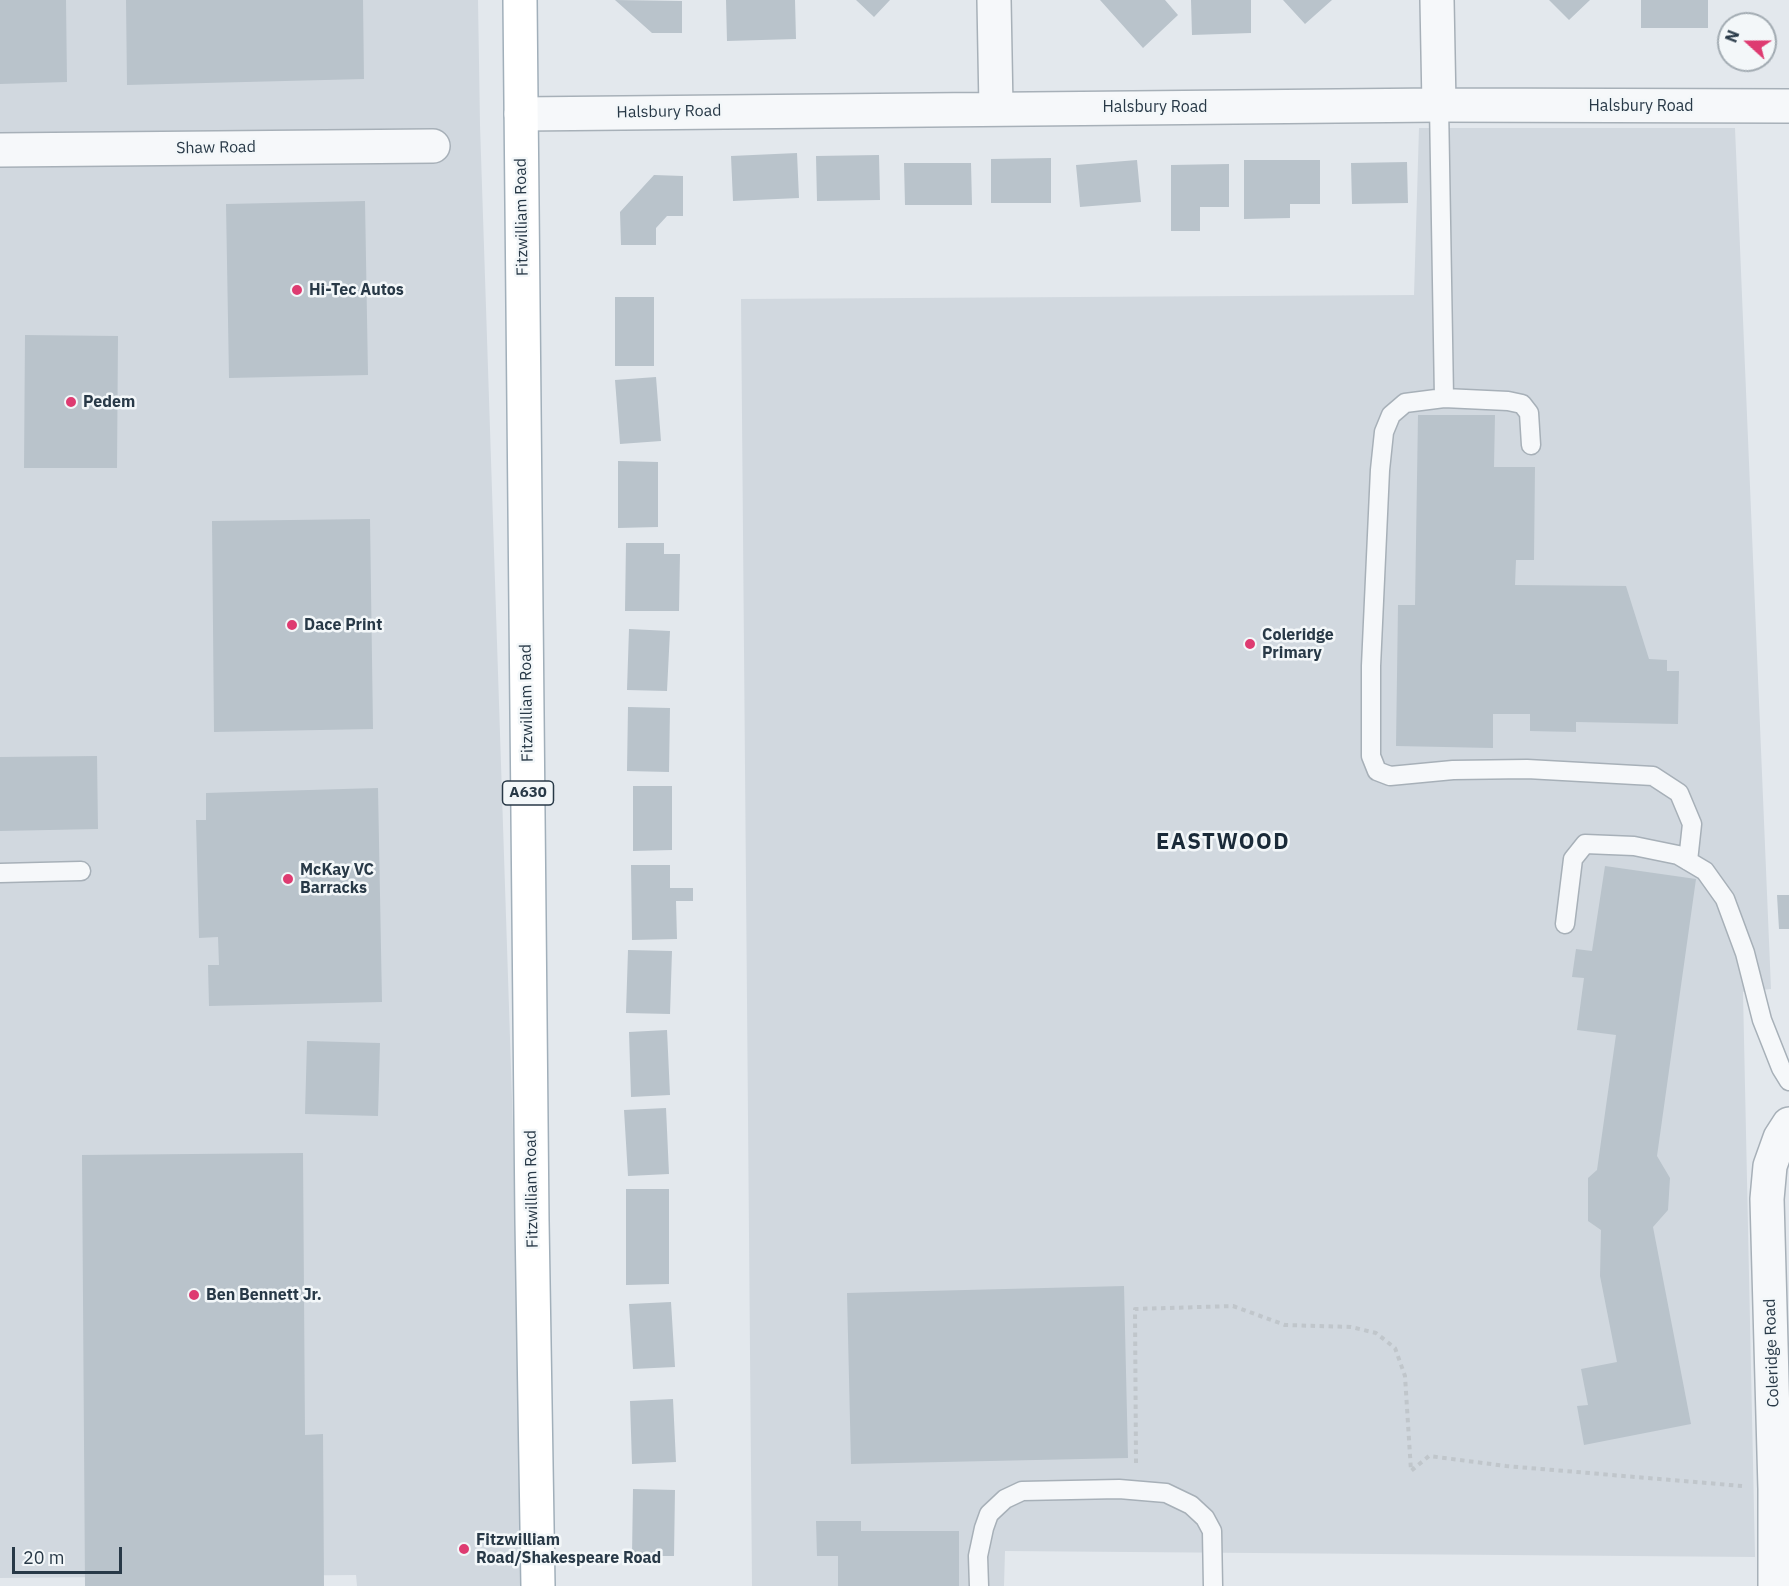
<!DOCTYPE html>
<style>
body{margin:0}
#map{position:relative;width:1789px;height:1586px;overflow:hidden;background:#e3e8ed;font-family:"IBM Plex Sans",sans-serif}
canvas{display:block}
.north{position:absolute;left:1717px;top:12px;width:60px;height:60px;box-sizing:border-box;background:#f3f7f9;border:2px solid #a2abb2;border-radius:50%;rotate:291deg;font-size:16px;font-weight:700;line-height:24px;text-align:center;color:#283947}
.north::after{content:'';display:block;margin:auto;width:21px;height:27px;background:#de3b71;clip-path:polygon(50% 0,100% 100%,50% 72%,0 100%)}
.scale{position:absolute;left:12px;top:1547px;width:110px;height:27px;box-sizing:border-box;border:3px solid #283947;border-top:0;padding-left:8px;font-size:18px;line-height:21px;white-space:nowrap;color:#283947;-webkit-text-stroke:4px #f3f7f9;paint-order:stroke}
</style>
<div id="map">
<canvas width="1789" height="1586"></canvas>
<div class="north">N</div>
<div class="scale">20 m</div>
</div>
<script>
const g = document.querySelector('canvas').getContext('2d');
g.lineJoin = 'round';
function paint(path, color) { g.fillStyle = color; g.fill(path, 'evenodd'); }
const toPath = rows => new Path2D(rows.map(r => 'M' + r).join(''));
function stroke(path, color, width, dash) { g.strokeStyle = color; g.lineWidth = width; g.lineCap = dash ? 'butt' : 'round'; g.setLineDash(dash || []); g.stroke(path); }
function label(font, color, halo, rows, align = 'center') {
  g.font = font + ' "IBM Plex Sans",sans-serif'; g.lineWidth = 5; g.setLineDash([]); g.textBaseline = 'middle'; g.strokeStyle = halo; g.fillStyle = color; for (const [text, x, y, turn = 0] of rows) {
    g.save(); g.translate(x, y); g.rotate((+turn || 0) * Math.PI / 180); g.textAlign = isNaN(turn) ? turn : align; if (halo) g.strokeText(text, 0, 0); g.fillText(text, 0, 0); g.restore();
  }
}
paint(toPath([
 [0,0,478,0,480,125,528,1586,357,1586,356,1575,0,1578],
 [1419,128,1735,128,1771,989,1743,992,1755,1557,1005,1551,1004,1586,752,1586,741,299,1414,295]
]), '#d1d8df');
paint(toPath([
 [0,0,66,0,67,82,0,84],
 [126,0,363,0,364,79,127,85],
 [615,0,682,1,682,33,652,33],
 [726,0,795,0,796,39,727,41],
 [856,0,890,0,874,17],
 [1100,0,1165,0,1178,15,1143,48],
 [1191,0,1251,0,1251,33,1192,35],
 [1283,0,1332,0,1305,24],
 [1549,0,1590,0,1569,20],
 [1641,0,1708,0,1708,28,1641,28],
 [797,153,799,198,733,201,731,156],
 [879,155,880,200,817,201,816,156],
 [1051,158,1051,203,991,203,991,159],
 [1137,160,1141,202,1080,207,1076,165],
 [1244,160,1320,160,1320,204,1290,204,1290,218,1244,219],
 [1407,162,1408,203,1352,204,1351,163],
 [904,163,971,163,972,205,905,205],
 [1229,164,1229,207,1200,207,1200,231,1171,231,1171,165],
 [654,175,683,176,683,216,667,216,656,228,656,245,621,245,620,212],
 [365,201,368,375,229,378,226,204],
 [615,297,654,297,654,366,615,366],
 [25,335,118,336,117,468,24,468],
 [656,377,661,441,620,444,615,380],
 [1418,415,1495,415,1494,467,1535,467,1534,560,1516,560,1515,585,1626,586,1649,659,1667,660,1667,671,1679,671,1678,724,1576,722,1576,732,1530,731,1530,714,1493,714,1493,748,1396,746,1398,605,1415,605],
 [618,461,658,462,658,527,618,528],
 [370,519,373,729,214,732,212,521],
 [626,543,664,543,664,554,680,554,679,611,625,611],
 [629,629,670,631,667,691,627,690],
 [628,707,670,708,669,772,627,771],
 [97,756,98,829,0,831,0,757],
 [633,786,672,786,672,850,633,851],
 [378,788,382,1002,209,1006,208,965,219,965,218,937,199,938,196,820,206,820,206,793],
 [631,865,670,865,670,888,693,888,693,901,676,901,677,939,632,940],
 [1605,866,1696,879,1657,1156,1670,1178,1668,1210,1653,1227,1691,1424,1584,1445,1577,1406,1588,1405,1581,1369,1617,1362,1600,1276,1601,1230,1588,1221,1588,1178,1597,1170,1616,1035,1577,1030,1584,978,1572,977,1576,949,1592,951],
 [1777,895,1789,895,1789,929,1779,929],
 [628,950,672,951,670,1014,626,1013],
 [667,1030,670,1095,631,1097,629,1032],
 [307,1041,380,1043,378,1116,305,1114],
 [666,1108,669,1174,628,1176,624,1110],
 [303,1153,305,1435,323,1434,324,1586,85,1586,82,1155],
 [626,1189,669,1189,669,1284,626,1285],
 [1124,1286,1128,1458,851,1464,847,1293],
 [671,1302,675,1367,633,1369,629,1304],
 [673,1399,676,1462,632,1464,630,1401],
 [633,1489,675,1490,674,1556,632,1556],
 [816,1521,861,1521,861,1531,959,1531,959,1586,838,1586,838,1556,817,1556]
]), '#b9c3cb');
const lane = toPath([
 [1439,105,1444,398],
 [1531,445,1529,413,1522,404,1508,401,1444,398,1405,403,1391,415,1384,432,1380,470,1371,666,1371,756,1377,771,1390,776,1453,770,1527,769,1653,776,1679,793,1692,824,1688,861],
 [0,873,81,871],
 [1565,924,1573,859,1585,844,1634,846,1678,855,1705,871,1725,899,1745,953,1762,1020,1781,1068,1789,1081],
 [979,1586,978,1556,984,1528,989,1514,1005,1499,1022,1491,1119,1489,1166,1493,1191,1505,1205,1518,1212,1531,1213,1586]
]);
const street = toPath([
 [994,0,996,108],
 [1437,0,1439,105],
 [521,114,1439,105,1789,106],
 [0,150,433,146],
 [1775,1586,1775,1489,1767,1199,1770,1166,1780,1138,1789,1124]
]);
const primary = toPath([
 [520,0,532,1221,538,1586]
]);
stroke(lane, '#a7b0b8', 21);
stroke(street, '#a7b0b8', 36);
stroke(primary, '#a1afba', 36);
stroke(toPath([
 [1136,1463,1135,1309,1233,1306,1285,1325,1351,1327,1376,1333,1395,1348,1405,1376,1411,1471,1429,1456,1506,1466,1742,1486]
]), '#c0c6cb', 4, [4.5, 4.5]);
stroke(lane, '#f6f8fa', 18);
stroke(street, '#f6f8fa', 33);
stroke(primary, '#fff', 33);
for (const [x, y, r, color] of [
 [297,290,6,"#de3b71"],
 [71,402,6,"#de3b71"],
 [292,625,6,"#de3b71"],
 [1250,644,6,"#de3b71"],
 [288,879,6,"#de3b71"],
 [194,1295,6,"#de3b71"],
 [464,1549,6,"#de3b71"]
]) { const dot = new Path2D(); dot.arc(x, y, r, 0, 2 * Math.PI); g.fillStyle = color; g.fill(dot); stroke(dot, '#f3f7f9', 2); }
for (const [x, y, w] of [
 [528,793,51]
]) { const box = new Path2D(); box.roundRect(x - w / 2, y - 12, w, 24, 4.5); g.fillStyle = '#f3f7f9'; g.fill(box); stroke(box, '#283947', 1.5); }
label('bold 15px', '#283947', null, [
 ["A630",528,793]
]);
label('16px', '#283947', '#f3f7f9', [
 ["Halsbury Road",1641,106],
 ["Halsbury Road",1155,107],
 ["Halsbury Road",669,112,-1],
 ["Shaw Road",216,148,-1],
 ["Fitzwilliam Road",522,217,-91],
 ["Fitzwilliam Road",527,703,-91],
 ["Fitzwilliam Road",532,1189,-91],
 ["Coleridge Road",1772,1353,-92]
]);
label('bold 16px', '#283947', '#f3f7f9', [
 ["Hi-Tec Autos",309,290],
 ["Pedem",83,402],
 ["Dace Print",304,625],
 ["Coleridge",1262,635],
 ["Primary",1262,653],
 ["McKay VC",300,870],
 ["Barracks",300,888],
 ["Ben Bennett Jr.",206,1295],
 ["Fitzwilliam",476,1540],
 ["Road/Shakespeare Road",476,1558]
], 'left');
g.letterSpacing = '1.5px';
label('bold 22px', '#1a2a38', '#f3f7f9', [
 ["EASTWOOD",1223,843]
]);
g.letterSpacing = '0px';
</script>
